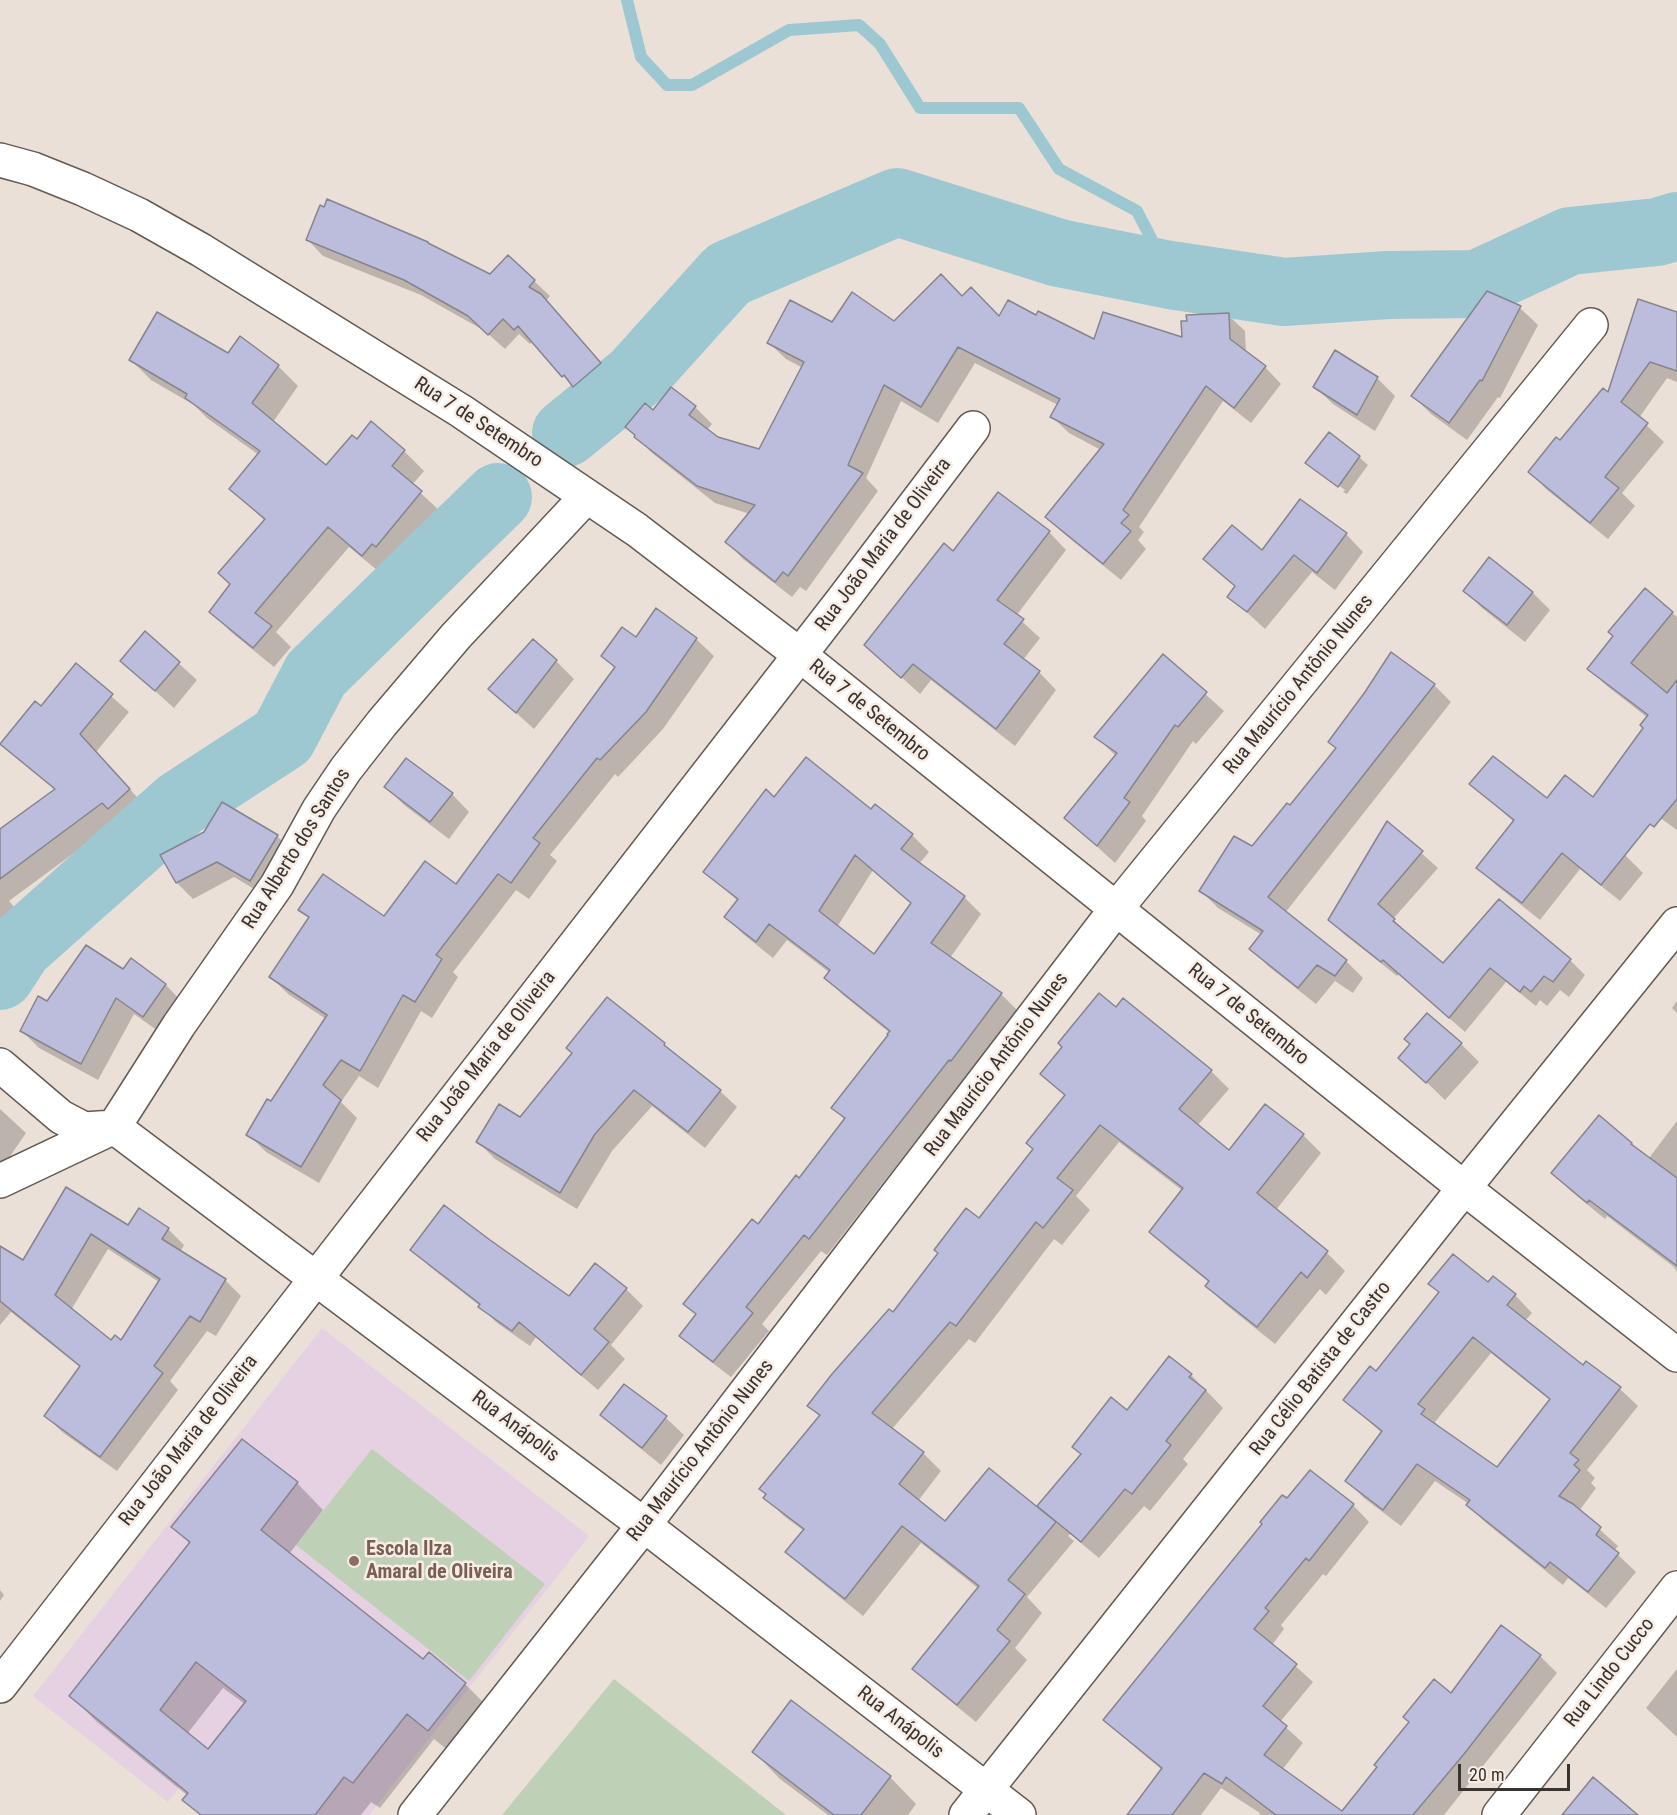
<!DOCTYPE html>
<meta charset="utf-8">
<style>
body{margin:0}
#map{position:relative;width:1677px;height:1815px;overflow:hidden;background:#eae0d8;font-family:"Roboto Condensed",sans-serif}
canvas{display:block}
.scale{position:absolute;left:1458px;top:1764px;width:112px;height:27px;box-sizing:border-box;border:3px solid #373330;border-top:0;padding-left:8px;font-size:18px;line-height:21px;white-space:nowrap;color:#373330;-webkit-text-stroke:4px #f8ede5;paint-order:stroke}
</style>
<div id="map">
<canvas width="1677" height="1815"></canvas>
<div class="scale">20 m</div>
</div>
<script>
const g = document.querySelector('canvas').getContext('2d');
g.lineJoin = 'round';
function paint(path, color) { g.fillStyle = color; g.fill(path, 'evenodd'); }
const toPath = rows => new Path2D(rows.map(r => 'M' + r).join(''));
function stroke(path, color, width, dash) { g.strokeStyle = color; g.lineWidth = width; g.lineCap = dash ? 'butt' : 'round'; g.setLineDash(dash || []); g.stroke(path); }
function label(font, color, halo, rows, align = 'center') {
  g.font = font + ' "Roboto Condensed",sans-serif'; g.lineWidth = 5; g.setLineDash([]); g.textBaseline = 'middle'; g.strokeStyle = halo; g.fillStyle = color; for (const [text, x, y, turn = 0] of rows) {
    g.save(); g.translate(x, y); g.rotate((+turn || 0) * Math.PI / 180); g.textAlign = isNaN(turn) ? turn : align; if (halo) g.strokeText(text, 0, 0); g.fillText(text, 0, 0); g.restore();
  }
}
paint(toPath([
 [322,1328,589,1536,369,1815,296,1815,210,1748,168,1802,33,1696]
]), '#e5d1e1');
paint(toPath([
 [372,1449,545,1584,469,1681,296,1545],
 [614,1679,786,1815,502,1815]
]), '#bed0b6');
paint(toPath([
 [308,240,491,276,534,281,550,296,546,301,547,304,616,380,590,402,563,376,533,341,530,344,519,334,505,349,485,331,421,295,323,256],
 [1487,293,1520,308,1538,325,1500,398,1498,397,1467,440,1431,414,1413,396],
 [962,297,1000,318,1036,317,1095,341,1184,339,1228,315,1245,331,1246,353,1265,367,1281,384,1251,423,1223,401,1139,527,1144,532,1138,540,1146,549,1121,580,1063,533,1047,517,1101,450,1069,433,1052,417,1058,405,975,363,938,423,901,401,866,478,878,491,806,591,800,587,792,597,743,559,727,542,750,514,715,503,652,453,636,437,672,389,695,407,712,424,707,430,718,438,760,450,803,368,786,359,769,343,832,324,894,323],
 [1677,314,1677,382,1667,378,1639,418,1664,442,1622,493,1635,506,1608,539,1546,489,1530,472,1609,394],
 [1335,352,1377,378,1395,396,1375,431,1333,404,1315,387],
 [228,355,278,366,298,386,273,422,326,467,357,441,404,451,424,471,412,485,441,512,397,566,393,563,383,575,349,547,276,632,291,647,274,667,231,632,211,611,232,585,265,521,231,489,259,455,207,418,194,405,151,380,131,360],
 [1359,457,1368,465,1347,494,1343,492,1345,490,1314,468,1314,470,1307,463],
 [1049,532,1066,550,1016,616,1040,638,1023,660,1039,672,1056,690,1015,746,931,680,920,694,866,645,954,553],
 [1346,534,1363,552,1335,590,1312,572,1265,629,1229,596,1236,587,1205,559,1263,552],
 [1490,559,1533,593,1550,610,1525,642,1482,608,1465,591],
 [1645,590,1677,617,1677,830,1627,794,1648,718,1607,686,1589,669],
 [145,633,197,680,174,708,122,661],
 [636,639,696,639,714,656,663,729,618,777,615,774,550,855,557,861,529,899,516,890,453,972,458,977,432,1018,421,1011,378,1088,359,1076,341,1102,357,1118,319,1183,266,1152,248,1134,272,1103,326,1019,288,994,271,977,310,919,300,910,384,918,457,886,616,669,603,656],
 [1163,656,1224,711,1196,744,1193,741,1142,816,1146,821,1115,863,1066,818,1116,756,1096,737],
 [556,661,574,679,534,729,490,689],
 [76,665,129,712,96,752,146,807,126,825,120,819,9,901,34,930,0,958,0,831,56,790,19,760,2,744,41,708],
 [1434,685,1451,702,1285,913,1346,961,1363,978,1353,993,1335,981,1316,1004,1268,966,1251,948,1262,935,1218,908,1201,891,1252,848,1290,807,1337,749],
 [1471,784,1547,800,1550,796,1625,855,1643,873,1620,901,1580,869,1540,920,1496,885,1478,868,1514,822],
 [386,787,452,794,469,812,449,839,404,805],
 [775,799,872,811,876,806,912,835,929,852,919,864,964,897,981,914,950,958,1001,994,1018,1011,968,1077,967,1075,827,1255,821,1251,762,1324,769,1331,731,1377,698,1352,681,1335,697,1315,685,1304,799,1180,845,1120,833,1108,890,1033,843,995,826,978,830,973,787,940,773,958,743,934,726,917,738,901,705,872],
 [873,870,912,904,874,956,837,927],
 [1388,823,1438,868,1393,919,1409,935,1443,965,1570,960,1585,975,1569,997,1560,990,1547,1006,1540,1000,1536,1006,1506,982,1465,1032,1399,974,1397,976,1345,935,1329,920],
 [205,833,277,836,293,852,266,896,234,877,193,899,177,883],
 [131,960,166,985,182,1002,161,1033,134,1014,98,1080,39,1048,22,1031,48,1003,124,971],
 [1677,1001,1677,1013,1672,1008],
 [1116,1009,1211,1071,1229,1089,1197,1126,1229,1152,1303,1135,1321,1153,1276,1210,1327,1253,1345,1271,1326,1295,1320,1289,1275,1344,1225,1304,1207,1286,1210,1283,1169,1250,1151,1232,1183,1191,1119,1142,1076,1196,1090,1210,1062,1245,1054,1239,975,1343,969,1339,892,1429,923,1453,941,1471,918,1501,945,1523,1046,1515,1127,1412,1191,1375,1223,1408,1183,1459,1188,1464,1150,1511,1144,1506,1099,1558,1070,1534,1068,1536,1074,1541,1027,1597,1042,1613,1015,1648,1027,1660,976,1722,933,1687,914,1669,979,1589,921,1543,863,1616,806,1570,787,1552,804,1531,784,1516,765,1498,820,1417,809,1406,979,1220,1034,1150,1065,1096,1042,1074],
 [664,1044,675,1056,720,1091,737,1107,705,1148,652,1106,612,1151,577,1209,495,1159,478,1142],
 [1461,1044,1479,1062,1445,1100,1416,1072],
 [0,1109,26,1133,0,1171],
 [1599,1117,1649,1158,1677,1121,1677,1272,1674,1267,1607,1216,1605,1219,1571,1191,1553,1173],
 [67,1189,129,1227,168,1229,184,1245,180,1252,225,1280,241,1296,216,1336,207,1331,170,1381,178,1390,117,1471,62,1432,46,1416,81,1368,11,1312,0,1325,0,1248,23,1262],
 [108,1249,159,1282,121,1342,111,1343,71,1310],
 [412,1250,569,1298,596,1265,626,1289,643,1306,611,1345,625,1359,598,1390,536,1337,530,1346,497,1323,480,1306,429,1266],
 [1430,1284,1488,1284,1515,1295,1532,1313,1525,1321,1583,1367,1587,1363,1620,1389,1638,1406,1587,1470,1595,1478,1591,1483,1596,1488,1579,1511,1618,1546,1614,1551,1636,1572,1606,1608,1568,1578,1563,1585,1485,1522,1468,1505,1469,1504,1435,1481,1401,1526,1364,1498,1347,1481,1382,1433,1345,1400,1376,1373,1440,1294],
 [1491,1353,1551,1401,1497,1469,1440,1429,1441,1428,1435,1422],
 [625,1386,666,1418,684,1435,661,1465,620,1432,602,1415],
 [242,1441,297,1483,323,1510,289,1554,424,1661,465,1684,491,1710,455,1756,434,1739,380,1808,371,1802,361,1815,200,1815,184,1800,188,1796,97,1722,71,1696,190,1544,173,1527],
 [223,1688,245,1704,208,1751,187,1734],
 [1287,1500,1353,1505,1369,1522,1326,1576,1323,1574,1281,1625,1284,1629,1272,1645,1313,1682,1280,1722,1303,1743,1282,1770,1342,1813,1451,1695,1540,1656,1557,1673,1444,1815,1259,1815,1260,1813,1221,1788,1201,1815,1129,1815,1162,1770,1122,1736,1105,1719],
 [0,1590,4,1595,0,1601],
 [1677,1669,1677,1737,1646,1708],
 [792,1703,890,1777,916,1804,908,1815,828,1815,780,1779,754,1752]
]), '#0003');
stroke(toPath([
 [627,0,641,57,667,85,692,85,789,30,859,25,880,44,920,108,1019,108,1059,169,1137,211,1170,275]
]), '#9ec8d1', 12);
stroke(toPath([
 [566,433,636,376,728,274,897,202,1059,253,1170,275,1284,292,1388,285,1477,284,1570,241,1657,232,1677,226],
 [0,976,19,947,180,804,283,737,316,674,498,497]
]), '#9ec8d1', 68);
const building = toPath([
 [327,199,428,242,428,243,490,274,508,255,535,280,529,287,541,294,601,363,573,387,564,375,562,377,518,326,514,330,503,319,488,335,468,316,404,280,306,240,320,205,324,207,327,199],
 [941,274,962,296,971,287,999,316,1008,300,1036,315,1038,311,1094,339,1103,312,1182,337,1181,321,1187,321,1186,315,1229,313,1230,339,1266,366,1234,408,1206,386,1123,510,1129,515,1121,523,1131,531,1103,564,1045,517,1104,444,1050,417,1060,399,958,347,921,407,884,385,848,465,863,473,788,576,783,572,775,582,725,542,755,505,697,486,634,437,635,435,625,427,645,403,653,410,671,387,696,406,689,415,718,437,759,449,804,362,767,343,790,300,832,322,852,292,894,321,941,274],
 [1487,291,1521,306,1482,381,1480,380,1449,423,1411,396,1487,291],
 [1638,299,1677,312,1677,371,1650,362,1621,402,1648,423,1605,477,1619,488,1590,523,1528,472,1556,437,1560,440,1603,388,1608,392,1638,299],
 [157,312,228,353,240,336,279,365,252,403,326,465,352,435,357,439,371,421,405,450,392,466,422,491,376,547,372,544,362,556,328,527,255,613,272,626,253,648,209,612,230,584,218,573,265,519,229,489,260,451,185,398,187,394,129,360,157,312],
 [1335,350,1378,377,1357,415,1313,387,1335,350],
 [1329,432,1360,456,1338,487,1305,463,1329,432],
 [998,492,1050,531,997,600,1024,619,1004,644,1040,671,996,729,913,664,901,678,864,645,944,543,953,551,998,492],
 [1300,499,1347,533,1317,573,1294,555,1247,612,1227,597,1235,586,1203,559,1232,525,1262,550,1300,499],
 [1489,557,1533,592,1507,625,1463,591,1489,557],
 [1645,588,1673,612,1631,663,1667,693,1677,680,1677,799,1654,827,1650,824,1601,885,1562,853,1522,903,1476,868,1514,820,1469,784,1493,756,1547,798,1565,775,1593,797,1643,728,1640,725,1648,715,1587,669,1613,636,1608,632,1645,588],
 [656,608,697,638,646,712,600,760,597,758,533,838,540,843,511,883,498,874,436,955,442,959,415,1002,403,995,360,1071,341,1060,323,1085,341,1100,301,1167,246,1135,267,1099,271,1101,327,1015,269,977,309,917,298,910,323,874,384,916,425,861,456,884,615,667,601,656,622,627,636,637,656,608],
 [145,631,180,662,155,691,120,661,145,631],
 [533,639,557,660,516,713,488,689,533,639],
 [1391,652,1435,684,1268,897,1347,960,1335,976,1317,965,1298,988,1249,949,1263,931,1199,891,1234,836,1252,846,1287,803,1290,805,1336,748,1328,742,1365,692,1391,652],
 [1163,654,1207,692,1178,727,1175,725,1124,798,1130,802,1097,846,1064,818,1117,753,1094,737,1163,654],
 [76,663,113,694,80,734,130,789,108,809,102,803,0,879,0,829,55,789,0,744,35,701,41,706,76,663],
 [806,757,871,809,875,804,913,834,901,849,965,896,931,943,1002,993,967,1040,951,1061,949,1060,809,1239,804,1235,746,1307,753,1313,713,1362,679,1336,696,1314,683,1304,752,1219,758,1224,796,1175,799,1178,845,1118,831,1108,888,1035,887,1034,890,1031,824,978,830,970,769,924,756,942,724,917,738,899,703,872,766,789,774,797,806,757],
 [855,855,911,903,874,954,819,911,855,855],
 [406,758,453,793,430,822,384,787,406,758],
 [222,802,278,835,250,881,217,862,176,883,160,855,204,832,222,802],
 [1387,821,1423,851,1378,904,1395,919,1393,921,1443,963,1499,899,1571,959,1553,982,1544,976,1531,992,1524,986,1520,992,1490,968,1449,1018,1383,960,1381,962,1328,920,1387,821],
 [86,945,123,969,131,958,166,984,143,1017,116,998,81,1064,20,1031,38,996,47,1001,86,945],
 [1099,993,1116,1007,1123,998,1212,1070,1179,1109,1229,1150,1265,1104,1304,1134,1257,1193,1328,1251,1307,1278,1301,1272,1257,1327,1205,1286,1209,1281,1149,1232,1183,1188,1100,1125,1057,1178,1073,1190,1043,1228,1036,1222,956,1326,950,1322,872,1413,924,1452,899,1484,945,1521,989,1468,1056,1522,1008,1580,1025,1594,997,1630,1010,1641,957,1705,912,1669,979,1586,902,1526,845,1599,785,1552,804,1529,763,1498,766,1494,759,1489,820,1415,807,1406,832,1374,889,1309,893,1312,938,1253,934,1250,966,1208,979,1218,1033,1149,1026,1143,1065,1095,1040,1074,1062,1047,1058,1043,1099,993],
 [607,997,665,1043,664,1045,721,1090,688,1132,634,1090,595,1134,560,1193,476,1142,499,1104,520,1117,572,1053,566,1048,607,997],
 [1427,1013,1462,1043,1426,1083,1398,1058,1410,1044,1404,1039,1427,1013],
 [1599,1115,1632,1143,1631,1144,1677,1178,1677,1266,1589,1200,1587,1203,1551,1173,1599,1115],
 [66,1187,128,1225,139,1208,169,1228,162,1239,226,1279,200,1322,190,1316,154,1366,163,1373,100,1457,44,1416,80,1366,0,1301,0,1246,23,1260,66,1187],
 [91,1234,160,1279,121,1340,115,1335,111,1340,55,1295,91,1234],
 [444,1205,490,1240,569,1296,595,1263,627,1288,594,1329,609,1342,581,1375,519,1322,512,1331,478,1307,480,1304,410,1250,444,1205],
 [1453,1254,1488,1282,1493,1276,1516,1294,1507,1305,1583,1365,1586,1361,1621,1387,1570,1453,1579,1460,1574,1465,1580,1470,1559,1496,1573,1504,1601,1527,1596,1535,1619,1553,1588,1592,1550,1562,1545,1568,1466,1505,1470,1500,1417,1464,1383,1510,1345,1481,1382,1431,1343,1400,1370,1366,1376,1371,1439,1292,1428,1284,1453,1254],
 [1473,1337,1550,1399,1497,1467,1421,1414,1425,1409,1418,1404,1473,1337],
 [1169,1356,1192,1374,1189,1377,1206,1390,1166,1441,1171,1445,1132,1494,1125,1489,1081,1542,1037,1506,1081,1454,1072,1447,1111,1397,1127,1410,1169,1356],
 [624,1384,667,1416,642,1448,600,1415,624,1384],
 [242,1439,298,1482,261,1530,423,1659,429,1652,466,1683,428,1731,407,1714,353,1783,344,1777,315,1815,201,1815,182,1800,188,1793,69,1696,190,1542,171,1527,242,1439],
 [196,1662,246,1701,208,1749,160,1710,196,1662],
 [1310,1470,1354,1504,1309,1561,1306,1558,1265,1608,1269,1611,1254,1629,1297,1664,1263,1706,1287,1726,1264,1755,1342,1811,1377,1767,1374,1765,1409,1722,1403,1717,1434,1679,1451,1693,1501,1625,1541,1655,1464,1754,1413,1815,1276,1815,1226,1777,1222,1784,1204,1773,1172,1815,1127,1815,1162,1768,1103,1720,1262,1524,1260,1522,1282,1495,1287,1498,1310,1470],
 [791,1700,891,1776,861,1815,834,1815,752,1752,791,1700],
 [1593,1777,1638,1815,1562,1815,1593,1777]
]);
paint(building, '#bcbcdc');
stroke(building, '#85858f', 1.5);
const minor = toPath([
 [0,160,33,169,83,189,139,215,201,250,461,411,637,530,800,655,1464,1188,1677,1355],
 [0,1065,61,1117,84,1129,114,1127,644,1525,1019,1815],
 [0,1181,114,1127,179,1025,277,885,319,809,346,769,382,723,456,636,587,496],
 [0,1686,844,598,973,428],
 [415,1815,644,1525,1116,909,1591,325],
 [966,1815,1464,1188,1677,924],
 [1499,1815,1677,1588]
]);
stroke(minor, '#635a53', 36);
stroke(minor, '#fff', 33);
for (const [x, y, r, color] of [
 [354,1561,6,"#8d6e63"]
]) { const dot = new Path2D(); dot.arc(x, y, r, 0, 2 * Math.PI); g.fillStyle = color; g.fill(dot); stroke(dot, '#f8ede5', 2); }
label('20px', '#373330', '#f8ede5', [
 ["Rua 7 de Setembro",478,423,33],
 ["Rua João Maria de Oliveira",884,545,-53],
 ["Rua Maurício Antônio Nunes",1299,685,-51],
 ["Rua 7 de Setembro",869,711,39],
 ["Rua Alberto dos Santos",297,849,-58],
 ["Rua 7 de Setembro",1248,1015,39],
 ["Rua João Maria de Oliveira",487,1057,-52],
 ["Rua Maurício Antônio Nunes",997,1065,-53],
 ["Rua Célio Batista de Castro",1321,1369,-52],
 ["Rua Anápolis",515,1427,37],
 ["Rua João Maria de Oliveira",189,1441,-52],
 ["Rua Maurício Antônio Nunes",701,1451,-52],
 ["Rua Lindo Cucco",1610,1673,-52],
 ["Rua Anápolis",900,1723,38]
]);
label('bold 20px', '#785e54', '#f8ede5', [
 ["Escola Ilza",366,1550],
 ["Amaral de Oliveira",366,1573]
], 'left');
</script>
